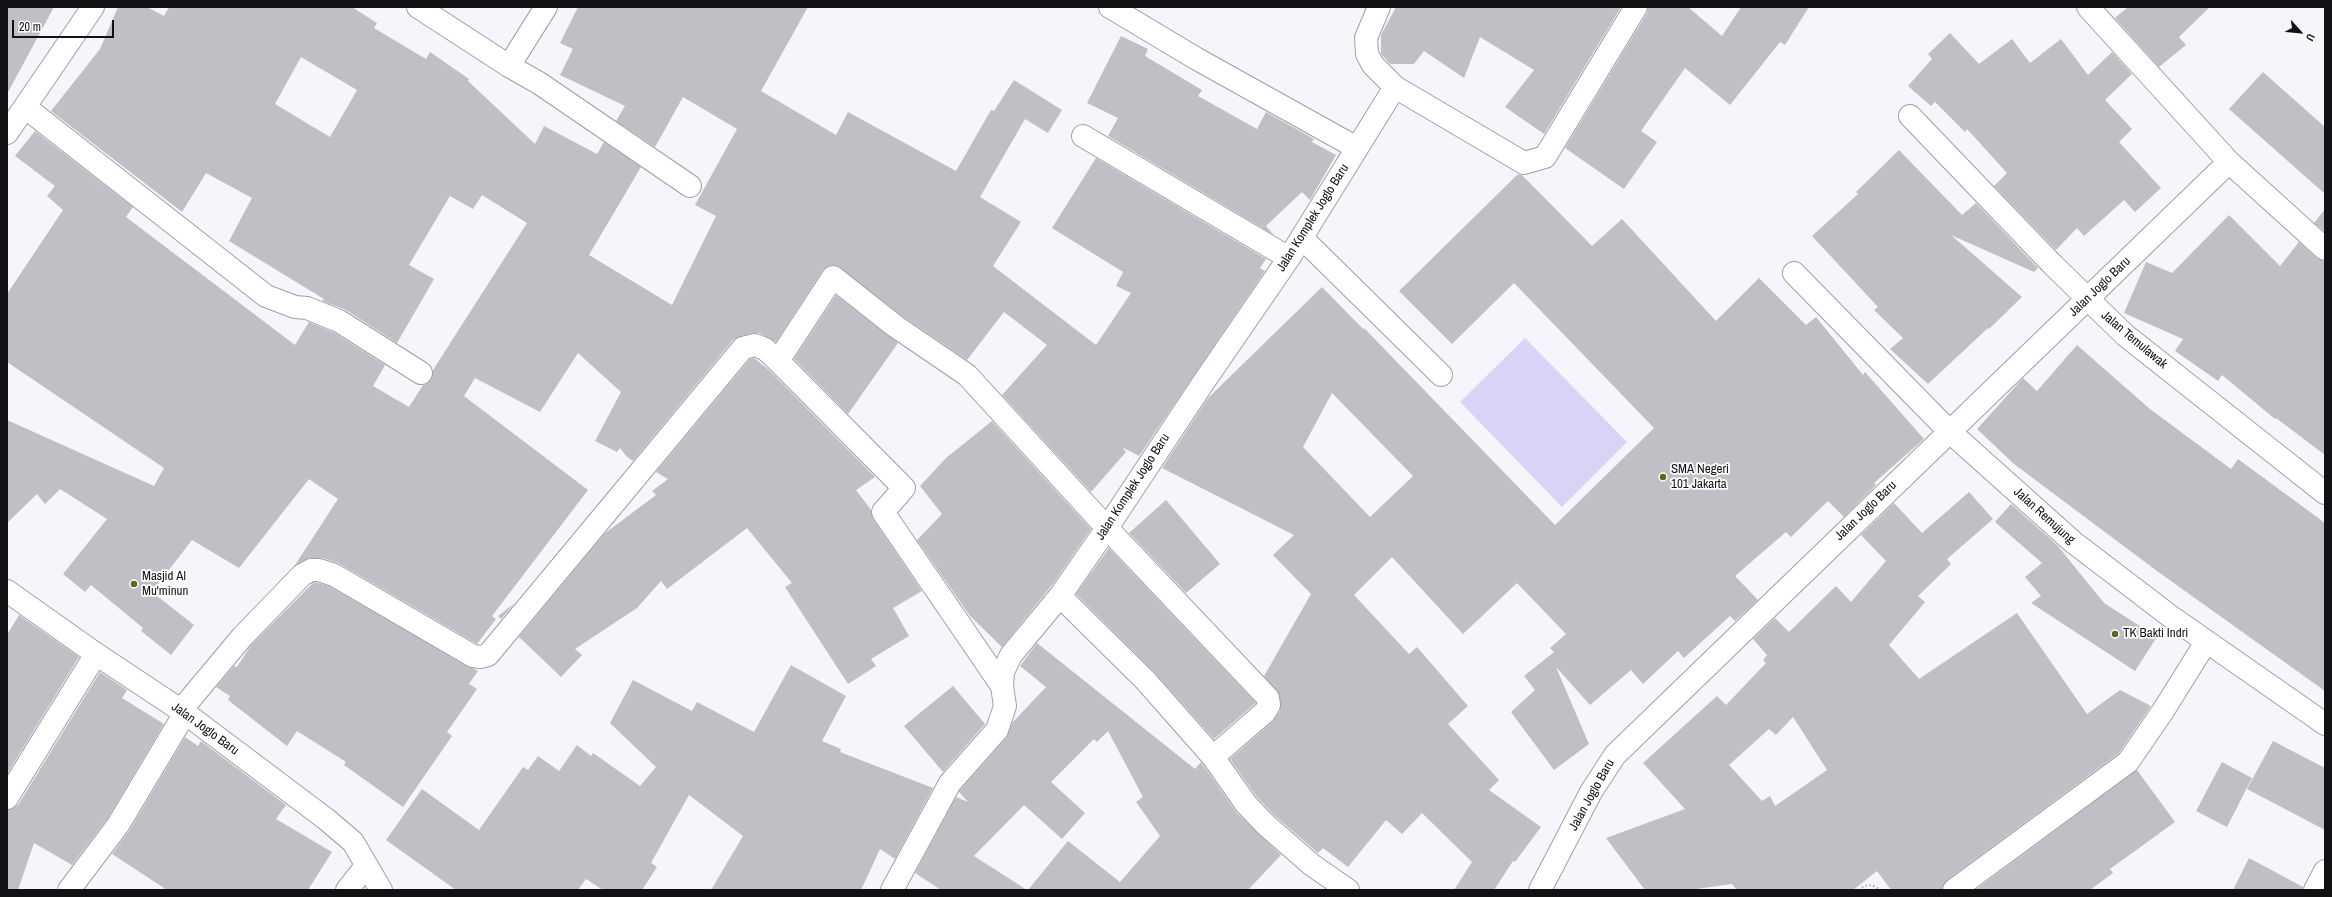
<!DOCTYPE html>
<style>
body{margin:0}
#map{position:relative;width:2332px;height:897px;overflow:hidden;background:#f6f5fb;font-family:"Archivo Narrow",sans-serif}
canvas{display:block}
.frame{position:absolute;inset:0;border:8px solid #121113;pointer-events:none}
.north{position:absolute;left:2280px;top:12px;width:40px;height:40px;-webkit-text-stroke:3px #fff;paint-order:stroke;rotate:117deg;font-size:11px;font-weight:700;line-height:16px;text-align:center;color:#121113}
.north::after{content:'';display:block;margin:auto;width:14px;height:18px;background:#121113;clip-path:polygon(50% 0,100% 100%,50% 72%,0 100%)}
.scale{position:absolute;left:12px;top:20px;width:102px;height:18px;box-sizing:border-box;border:2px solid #121113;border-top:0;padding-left:5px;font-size:12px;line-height:14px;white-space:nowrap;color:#121113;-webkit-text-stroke:3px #fff;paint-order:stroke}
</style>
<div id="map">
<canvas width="2332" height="897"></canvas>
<div class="frame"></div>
<div class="north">U</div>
<div class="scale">20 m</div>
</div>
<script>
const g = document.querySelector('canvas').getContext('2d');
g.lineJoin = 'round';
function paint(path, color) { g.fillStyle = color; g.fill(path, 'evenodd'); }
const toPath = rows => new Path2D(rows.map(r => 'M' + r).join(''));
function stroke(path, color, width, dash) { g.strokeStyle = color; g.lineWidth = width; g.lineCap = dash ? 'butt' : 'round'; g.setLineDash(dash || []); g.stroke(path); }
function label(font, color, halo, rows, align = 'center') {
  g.font = font + ' "Archivo Narrow",sans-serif'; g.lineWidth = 3.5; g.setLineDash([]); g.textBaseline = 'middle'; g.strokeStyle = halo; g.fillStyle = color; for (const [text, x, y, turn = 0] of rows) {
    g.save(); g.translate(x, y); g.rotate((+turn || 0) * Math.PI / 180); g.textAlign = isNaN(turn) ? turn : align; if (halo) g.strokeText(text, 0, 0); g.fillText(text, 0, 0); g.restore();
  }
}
paint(toPath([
 [1525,338,1627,442,1562,507,1460,402]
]), '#dad3f6');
paint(toPath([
 [7,7,54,7,7,94],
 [118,7,147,7,164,16,169,7,352,7,377,23,374,28,426,59,430,52,469,79,468,81,535,144,544,126,597,154,604,142,641,167,589,255,672,305,716,216,695,205,737,129,683,97,655,147,616,121,625,106,560,75,573,49,560,43,578,7,808,7,761,91,836,135,848,112,956,171,991,110,994,111,1014,80,1062,110,1048,133,1025,119,980,197,1021,222,993,266,1096,345,1131,293,1116,286,1123,272,1052,228,1096,158,1266,259,1260,268,1265,271,1139,456,1122,447,1126,452,1091,492,1002,395,1047,345,1004,312,967,360,902,316,835,265,828,266,823,270,776,342,760,333,752,333,733,340,633,461,627,457,620,448,617,452,595,441,621,392,578,353,540,412,475,378,464,396,588,490,492,616,496,619,477,644,338,563,323,558,311,558,295,565,338,499,309,479,239,568,192,540,152,592,194,625,171,655,141,631,143,628,91,585,85,592,63,574,107,519,60,489,45,504,37,494,7,523,7,420,154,486,164,468,7,362,7,294,63,210,47,196,55,186,15,156,35,131,133,207,126,217,295,345,309,322,333,332,385,365,373,386,409,407,423,385,431,380,433,370,527,223,482,195,473,209,450,196,409,265,434,279,397,343,346,310,322,301,324,299,229,241,252,198,206,173,182,212,51,111,100,49],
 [301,57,357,90,330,137,275,104],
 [1396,7,1621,7,1544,134,1505,107,1534,70,1480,37,1464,78,1424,51,1414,64,1390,64,1381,54,1381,35],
 [1648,7,1688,7,1722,36,1741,7,1809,7,1785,45,1780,42,1730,105,1685,68,1641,131,1657,142,1624,189,1565,148,1647,13],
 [2128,7,2210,7,2179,37,2186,45,2159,67,2115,18],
 [1950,33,1979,64,2012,39,2030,63,2061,39,2088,75,2112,52,2132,74,2105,100,2132,129,2119,142,2161,188,2135,212,2124,200,2084,236,2077,228,2056,250,1994,186,2007,173,1967,129,1965,132,1935,102,1931,106,1908,86,1932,59,1928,54],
 [1121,36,1148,49,1145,56,1202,90,1198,96,1257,129,1266,112,1314,139,1312,142,1336,155,1310,200,1302,192,1266,226,1274,235,1108,136,1118,118,1087,103],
 [2263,72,2325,127,2325,194,2229,109],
 [1899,150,1962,215,1976,203,2038,268,2034,272,1951,235,2022,297,1989,329,1988,328,1928,384,1890,349,1903,338,1874,310,1878,307,1812,236,1858,194,1856,192],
 [1518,174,1522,175,1592,246,1622,219,1716,321,1759,278,1806,325,1816,317,1863,375,1865,372,1924,439,1874,483,1876,485,1844,517,1828,501,1791,537,1786,532,1735,576,1758,600,1735,621,1730,616,1684,658,1678,651,1643,684,1631,670,1590,705,1556,667,1589,744,1554,770,1511,712,1535,690,1524,676,1554,652,1550,648,1566,634,1517,583,1463,634,1392,557,1354,595,1409,654,1417,647,1468,706,1448,724,1499,780,1489,790,1541,827,1515,862,1513,861,1494,890,1454,890,1472,862,1422,813,1402,834,1386,820,1348,867,1323,848,1318,853,1275,816,1256,796,1230,759,1273,721,1280,711,1280,696,1264,676,1311,594,1273,555,1294,535,1162,468,1208,398,1322,287,1363,329,1364,328,1555,525,1654,428,1514,283,1452,344,1399,291],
 [1332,393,1413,476,1370,517,1303,447],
 [2325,209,2325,232,2314,223],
 [2229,215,2280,266,2299,242,2317,258,2325,261,2325,455,2276,418,2275,419,2222,375,2218,381,2175,351,2183,339,2124,313,2146,262,2172,273],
 [836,295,898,343,848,414,794,359],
 [2077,345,2150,409,2231,469,2238,459,2325,523,2325,691,2157,571,2014,464,1977,429,2023,378,2037,391],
 [754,358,769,370,875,477,856,490,871,510,873,519,922,591,893,608,909,636,871,659,876,666,848,684,785,587,792,583,747,528,667,589,661,581,637,608,575,649,582,655,561,677,519,637,604,534,656,495,652,491,668,479,656,472,750,359],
 [992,421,1091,529,1053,584,1002,647,970,616,917,540,942,514,920,486,946,458],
 [1969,492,1993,519,1947,559,1951,564,1918,596,1925,602,1889,645,1919,679,2017,613,2087,714,2120,690,2151,706,2119,753,1947,880,1942,890,1891,890,1877,871,1853,890,1737,890,1732,884,1689,890,1645,890,1606,838,1685,809,1643,763,1717,696,1726,705,1766,663,1763,660,1767,655,1753,639,1775,618,1789,632,1836,586,1851,602,1886,561,1861,535,1894,503,1922,533],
 [1793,717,1827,770,1775,806,1770,796,1762,801,1729,765,1769,729,1776,735],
 [1166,500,1220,564,1186,593,1129,533],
 [2011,504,2057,545,2104,603,2157,637,2135,671,2031,603,2041,596,2025,577,2042,563,1995,522],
 [1109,548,1256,703,1214,739,1155,673,1076,594],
 [314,582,329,586,478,671,469,684,477,689,447,732,452,736,403,807,344,765,346,762,297,731,287,746,228,700,230,696,216,687,234,666,237,667,251,645],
 [515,603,501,619,498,616],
 [19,615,79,657,7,774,7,635],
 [1037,643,1195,769,1201,762,1237,813,1281,855,1248,890,1028,890,1068,841,1120,882,1160,836,1136,802,1143,797,1108,731,1097,742,1094,739,1051,782,1085,813,1062,839,1024,805,974,856,1027,890,941,890,915,873,956,797,968,802,959,792,960,790,1006,738,1012,723,1046,687,1020,666],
 [791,665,846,696,822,741,841,749,840,752,933,788,895,859,880,849,861,890,711,890,743,836,689,795,651,863,657,867,642,890,603,890,586,879,578,890,456,890,386,840,422,789,479,830,523,767,528,770,538,756,559,771,577,745,591,756,593,753,640,786,656,767,610,723,633,680,692,711,697,702,754,732],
 [100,672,127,690,122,698,164,724,108,818,72,865,34,843,18,890,7,890,7,810,18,805],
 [953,686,985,724,943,772,904,726],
 [185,737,198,746,201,741,286,805,276,819,332,852,308,890,167,890,112,854,129,831],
 [2273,741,2325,768,2325,830,2247,789],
 [2222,762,2252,778,2227,827,2196,811],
 [2137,770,2175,822,2110,869,2113,873,2090,890,1975,890],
 [2249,858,2303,887,2303,890,2233,890]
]), '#c0bfc6');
const minor = toPath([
 [418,7,509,66,546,7],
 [1110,7,1197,59,1357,148],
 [1379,7,1366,38,1367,54,1373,65,1395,87,1524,163,1545,157,1636,7],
 [2088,7,2229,162,2325,249],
 [509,66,539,83,690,186],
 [25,107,266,296,295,307,307,308,339,321,421,373],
 [1910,116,2053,265,2125,335,2325,493],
 [7,133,93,7],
 [1083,136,1289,258],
 [1302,238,1441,375],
 [1794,273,1949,431,2073,542,2170,616,2325,724],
 [778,361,833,277,895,326,967,375,1107,528,1268,698,1269,705,1265,712,1213,757],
 [7,591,96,654,185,713,326,819,353,842,381,890],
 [1060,596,1146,681,1213,757,1246,804,1266,825,1312,865,1348,890],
 [181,710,242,637,302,575,311,570,319,570,334,575,473,656,481,657,488,655,743,348,755,345,765,349,778,361,904,488,883,512,1002,686],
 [7,798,96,654],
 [69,890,118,825,185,713],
 [347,890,366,866],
 [892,890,950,783,997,730,1005,706,1002,686,1003,672,1011,655,1060,596,1107,528,1203,383,1289,258,1395,87],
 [1540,890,1591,792,1615,755,2229,162],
 [1954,890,2128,762,2163,711,2206,642],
 [2315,890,2325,871]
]);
stroke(minor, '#a19fa6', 24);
stroke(toPath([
 [1859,890,1864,886,1872,885,1880,890]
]), '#9c9ba0', 2.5, [1, 3]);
stroke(minor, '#fff', 22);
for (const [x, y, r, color] of [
 [1663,477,4,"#536d1e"],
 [134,584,4,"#536d1e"],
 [2115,634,4,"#536d1e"]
]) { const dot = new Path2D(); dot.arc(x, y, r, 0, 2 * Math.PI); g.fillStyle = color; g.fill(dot); stroke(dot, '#fff', 1.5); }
label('13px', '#121113', '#fff', [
 ["Jalan Komplek Joglo Baru",1313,218,-58],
 ["Jalan Joglo Baru",2100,287,-44],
 ["Jalan Temulawak",2134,340,40],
 ["Jalan Komplek Joglo Baru",1133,487,-57],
 ["Jalan Joglo Baru",1866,511,-44],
 ["Jalan Remujung",2044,516,42],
 ["Jalan Joglo Baru",205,729,36],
 ["Jalan Joglo Baru",1592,795,-61]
]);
label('13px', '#121113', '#fff', [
 ["SMA Negeri",1671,470],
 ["101 Jakarta",1671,485],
 ["Masjid Al",142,577],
 ["Mu'minun",142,592],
 ["TK Bakti Indri",2123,634]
], 'left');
</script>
